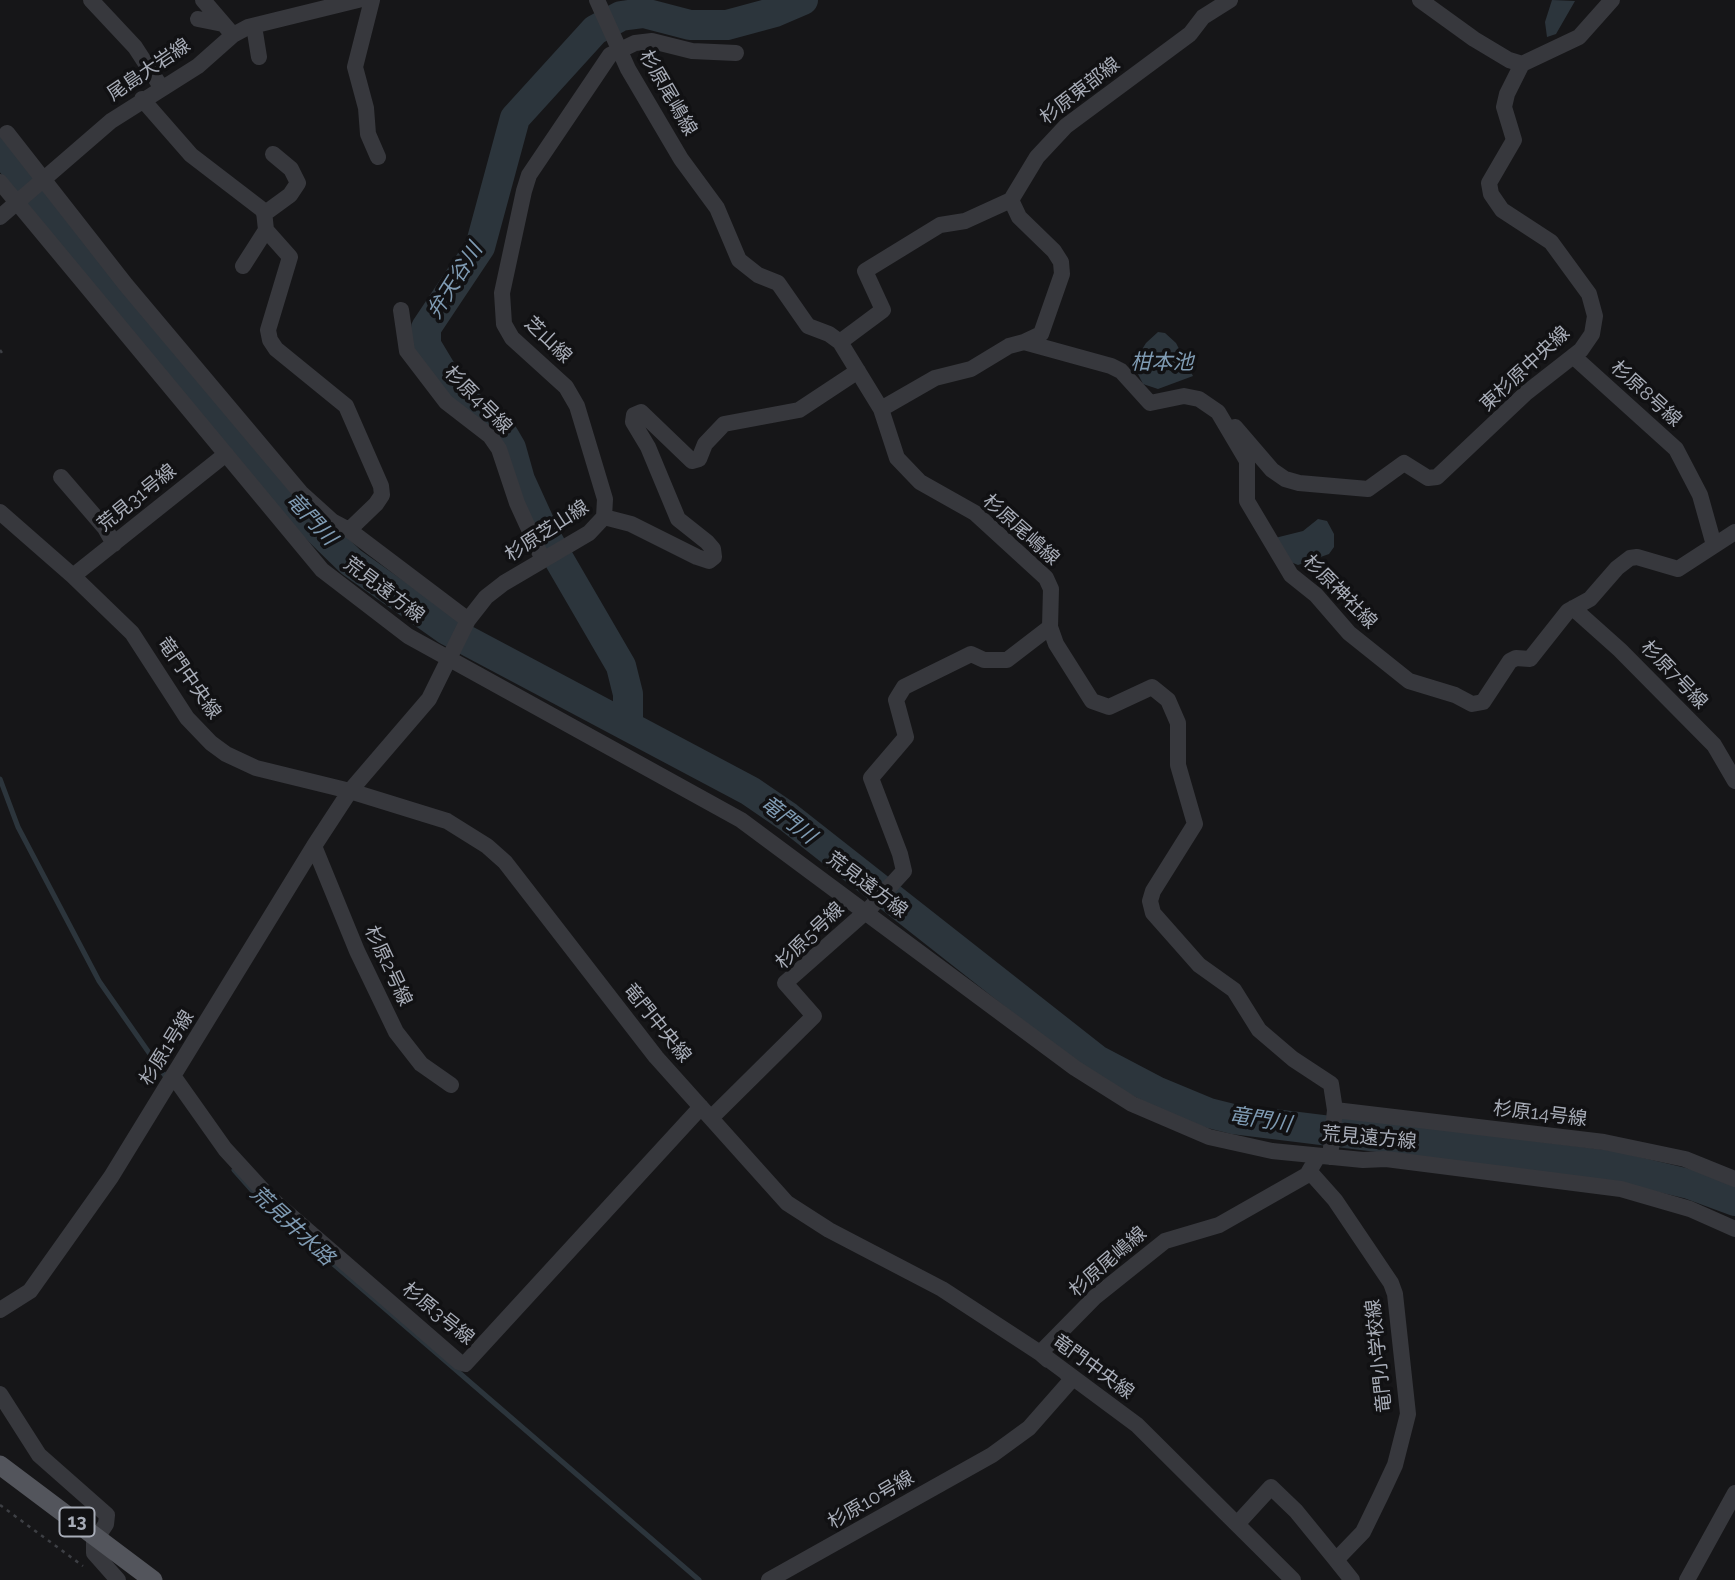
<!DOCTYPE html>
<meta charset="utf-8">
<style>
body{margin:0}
canvas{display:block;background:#161618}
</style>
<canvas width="1735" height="1580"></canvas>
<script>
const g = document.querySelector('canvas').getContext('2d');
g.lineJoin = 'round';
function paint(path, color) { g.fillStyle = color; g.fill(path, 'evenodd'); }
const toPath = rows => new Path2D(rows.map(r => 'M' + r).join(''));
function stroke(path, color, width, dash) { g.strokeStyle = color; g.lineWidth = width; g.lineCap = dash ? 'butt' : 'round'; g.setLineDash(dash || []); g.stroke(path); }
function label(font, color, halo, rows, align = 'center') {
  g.font = font + ' Raleway,"Noto Sans JP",sans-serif'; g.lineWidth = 7; g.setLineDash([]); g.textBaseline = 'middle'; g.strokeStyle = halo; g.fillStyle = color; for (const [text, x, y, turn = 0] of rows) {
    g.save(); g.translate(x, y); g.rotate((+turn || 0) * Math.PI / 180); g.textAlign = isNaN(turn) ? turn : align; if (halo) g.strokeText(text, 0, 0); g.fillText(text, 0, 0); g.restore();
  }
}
paint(toPath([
 [1552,0,1575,1,1556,34,1547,37,1545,22],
 [1158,332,1165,333,1176,343,1193,376,1158,389,1143,384,1133,364,1146,343],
 [1318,519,1327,521,1334,534,1334,547,1329,554,1298,565,1286,560,1275,538,1303,531]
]), '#2c353c');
stroke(toPath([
 [0,779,18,827,99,981,168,1080],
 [234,1170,265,1205,699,1580]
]), '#2c353c', 5);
stroke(toPath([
 [0,149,312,524,351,562,447,630,750,791,788,817,1097,1060,1156,1091,1209,1113,1233,1119,1613,1166,1689,1184,1735,1201],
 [628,725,628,694,621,666,546,537,520,480,511,448,504,436,453,390,426,345,426,328,480,247,515,118,595,30,621,16,644,13,690,25,727,25,775,12,803,0]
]), '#2c353c', 30);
stroke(toPath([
 [0,350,2,353],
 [0,1505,83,1566]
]), '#3d3f44', 2.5, [3.5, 5]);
stroke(toPath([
 [91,0,135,47,161,87],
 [203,0,233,35],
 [372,0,355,67,366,108,368,134,378,157],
 [597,0,628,69,681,159,717,208,739,260,758,275,778,283,808,326,829,334,840,342,881,409,897,458,920,482,975,513,1046,578,1051,589,1050,627,1056,644,1092,701,1109,707,1152,687,1168,700,1178,723,1178,765,1195,824,1153,891,1150,901,1153,913,1199,965,1234,990,1259,1030,1293,1059,1331,1084,1335,1110,1330,1157],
 [1420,0,1474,39,1509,60,1522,64,1579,37,1612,0],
 [198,19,223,24],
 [254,26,259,57],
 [142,99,191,155,264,211,266,230,290,257,268,330,270,340,276,349,346,406,381,486,382,495,376,504,349,530,468,620],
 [7,133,126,285,301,493,332,521,349,530],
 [0,182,322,570,408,636,741,820,1075,1068,1132,1104,1209,1137,1272,1151,1363,1160,1386,1159,1621,1189,1690,1209,1735,1229],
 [264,214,290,195,298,183,291,169,273,154],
 [0,217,111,121,198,66,233,35,248,27,358,0],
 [243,266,266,230],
 [401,310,407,351,446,402,490,436,499,449,517,503,543,560],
 [840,342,883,310,865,271,940,225,965,221,1011,200],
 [1024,342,1041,334,1062,274,1061,262,1054,251,1019,217,1011,200,1037,157,1066,126,1190,34,1203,17,1230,0],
 [1573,356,1676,449,1700,495,1714,545],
 [881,409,935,378,971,369,1009,346,1024,342,1111,366,1121,371,1150,403,1184,396,1199,399,1218,412,1247,461,1247,501,1291,575,1316,595,1349,633,1409,681,1455,695,1472,704,1483,702,1510,661,1516,658,1530,659,1568,611,1590,599,1617,568,1630,558,1637,557,1678,569,1735,532],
 [1235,427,1272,470,1285,479,1299,483,1368,489,1404,463,1428,478,1437,477,1526,393,1581,350,1592,334,1595,316,1589,294,1551,242,1502,210,1491,194,1489,183,1514,140,1504,107,1507,94,1522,64],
 [61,477,105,528,114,544],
 [0,512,73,576,132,633,187,718,211,743,226,754,256,768,350,791,447,821,487,846,505,862,656,1057,787,1203,829,1230,942,1289,1040,1353,1137,1425,1293,1580],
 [604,517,605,499,577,406,566,387,512,338,504,324,502,293,524,191,529,175,610,55,635,43,652,41,692,51,736,53],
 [73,576,226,454],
 [1573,608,1620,650,1714,745,1735,781],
 [314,846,357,951,396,1032,421,1064,451,1085],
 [174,1077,225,1149,269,1197,459,1362,465,1364,701,1107],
 [1335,1110,1604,1142,1685,1159,1735,1179],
 [711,1118,814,1016,785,983,870,908,904,871,900,854,871,778,906,737,896,700,904,687,971,654,984,660,1007,660,1050,627],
 [1310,1172,1335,1200,1391,1283,1395,1294,1408,1414,1395,1465,1381,1495,1363,1532,1336,1560,1352,1580],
 [0,1310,30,1291,111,1177,314,846,350,791,429,699,468,620,486,597,504,583,589,533,604,517,631,524,697,557,709,561,714,557,713,549,707,542,678,519,648,447,633,422,634,415,641,412,692,461,699,459,705,444,724,424,799,410,858,371],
 [1048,1360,1040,1353,1095,1297,1165,1241,1219,1225,1307,1175,1318,1156],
 [0,1394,39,1455,107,1515,106,1524,94,1542,94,1553,118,1580],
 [1238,1523,1271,1487,1296,1511,1336,1560],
 [769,1580,992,1455,1029,1428,1073,1378,1066,1373],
 [1687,1580,1735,1493]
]), '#37383d', 16);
stroke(toPath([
 [0,1465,153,1580]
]), '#53555c', 19);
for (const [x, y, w] of [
 [77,1522,35]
]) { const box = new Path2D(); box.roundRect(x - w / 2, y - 14.5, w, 29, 5); g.fillStyle = '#111113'; g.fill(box); stroke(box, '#a8adb8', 2); }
label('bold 18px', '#a8adb8', null, [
 ["13",77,1522]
]);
label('19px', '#a8adb8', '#111113', [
 ["尾島大岩線",149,70,-34],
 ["杉原東部線",1080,91,-38],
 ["杉原尾嶋線",668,93,60],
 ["芝山線",548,340,44],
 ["東杉原中央線",1525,369,-43],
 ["杉原8号線",1646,394,42],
 ["杉原4号線",478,400,45],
 ["荒見31号線",137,498,-39],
 ["杉原尾嶋線",1021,530,42],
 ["杉原芝山線",547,531,-33],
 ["荒見遠方線",384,590,37],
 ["杉原神社線",1340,592,45],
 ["杉原7号線",1674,675,46],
 ["竜門中央線",189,678,55],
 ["荒見遠方線",867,885,37],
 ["杉原5号線",810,936,-44],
 ["杉原2号線",388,966,65],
 ["竜門中央線",657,1023,51],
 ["杉原1号線",167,1048,-58],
 ["杉原14号線",1540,1114,7],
 ["荒見遠方線",1369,1138,5],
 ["杉原尾嶋線",1108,1262,-41],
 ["杉原3号線",438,1314,39],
 ["竜門小学校線",1379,1356,-96],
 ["竜門中央線",1093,1367,36],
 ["杉原10号線",871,1500,-30]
]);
label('italic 21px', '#7f9bb3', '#111113', [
 ["弁天谷川",455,281,-58],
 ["柑本池",1162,363],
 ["竜門川",311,519,47],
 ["竜門川",788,820,38],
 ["竜門川",1260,1120,9],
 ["荒見井水路",292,1226,43]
]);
</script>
